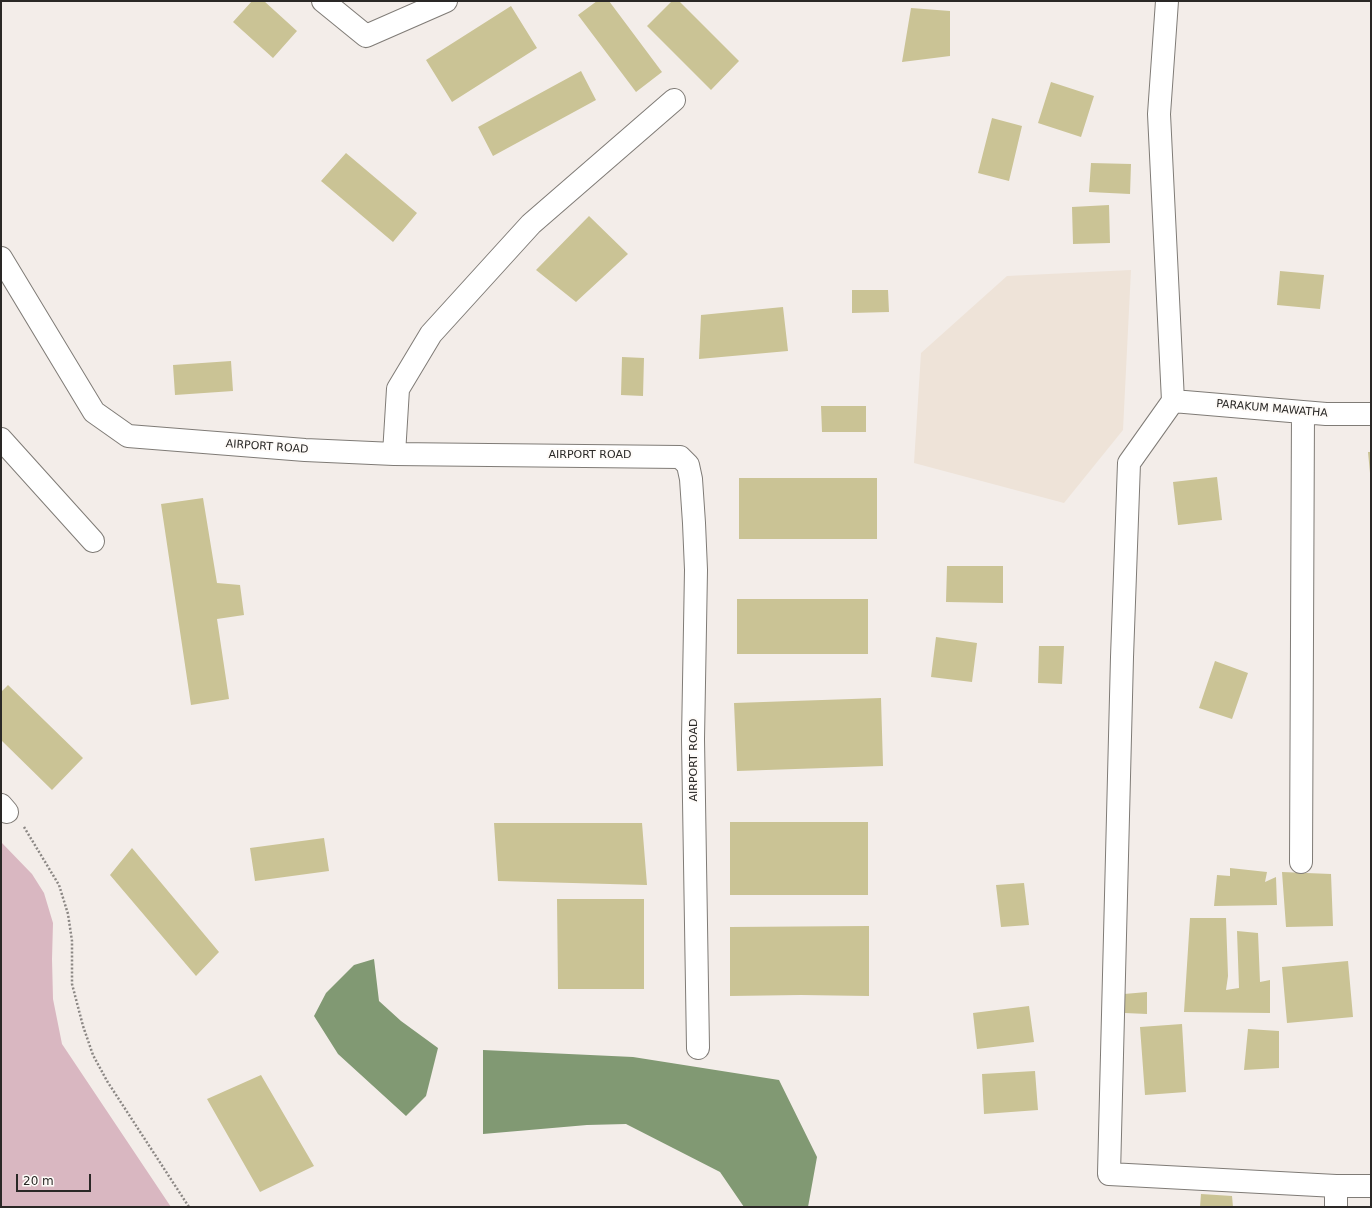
<!DOCTYPE html>
<style>
body{margin:0}
#map{position:relative;width:1372px;height:1208px;overflow:hidden;background:#f3ede9;font-family:"DejaVu Sans",sans-serif}
canvas{display:block}
.frame{position:absolute;inset:0;border:2px solid #2a2826;pointer-events:none}
.scale{position:absolute;left:16px;top:1174px;width:75px;height:18px;box-sizing:border-box;border:2px solid #2a2826;border-top:0;padding-left:5px;font-size:12px;line-height:14px;white-space:nowrap;color:#2a2826;-webkit-text-stroke:3px #fefbf8;paint-order:stroke}
</style>
<div id="map">
<canvas width="1372" height="1208"></canvas>
<div class="frame"></div>
<div class="scale">20 m</div>
</div>
<script>
const g = document.querySelector('canvas').getContext('2d');
g.lineJoin = 'round';
function paint(path, color) { g.fillStyle = color; g.fill(path, 'evenodd'); }
const toPath = rows => new Path2D(rows.map(r => 'M' + r).join(''));
function stroke(path, color, width, dash) { g.strokeStyle = color; g.lineWidth = width; g.lineCap = dash ? 'butt' : 'round'; g.setLineDash(dash || []); g.stroke(path); }
function label(font, color, halo, rows, align = 'center') {
  g.font = font + ' "DejaVu Sans",sans-serif'; g.lineWidth = 4; g.setLineDash([]); g.textBaseline = 'middle'; g.strokeStyle = halo; g.fillStyle = color; for (const [text, x, y, turn = 0] of rows) {
    g.save(); g.translate(x, y); g.rotate((+turn || 0) * Math.PI / 180); g.textAlign = isNaN(turn) ? turn : align; if (halo) g.strokeText(text, 0, 0); g.fillText(text, 0, 0); g.restore();
  }
}
paint(toPath([
 [1131,270,1123,430,1064,503,914,463,921,353,1007,276]
]), '#eee3d8');
paint(toPath([
 [1,842,32,874,44,893,53,923,52,959,53,999,62,1044,171,1207,1,1207]
]), '#d9b7c1');
paint(toPath([
 [374,959,379,1001,401,1021,438,1048,426,1096,406,1116,338,1054,314,1016,326,993,354,965],
 [483,1050,633,1057,779,1080,817,1157,808,1207,744,1207,720,1172,626,1124,587,1125,483,1134]
]), '#819973');
paint(toPath([
 [252,1,264,1,297,31,273,58,233,22],
 [597,1,609,1,662,72,636,92,578,15],
 [672,1,679,1,739,61,711,90,647,26],
 [511,6,537,48,452,102,426,60],
 [911,8,950,11,950,56,902,62],
 [581,71,596,100,493,156,478,127],
 [1051,82,1094,96,1081,137,1038,123],
 [992,118,1022,126,1009,181,978,173],
 [346,153,417,213,393,242,321,181],
 [1091,163,1131,164,1130,194,1089,192],
 [1109,205,1110,243,1073,244,1072,207],
 [589,216,628,254,576,302,536,270],
 [1280,271,1324,275,1320,309,1277,305],
 [852,290,888,290,889,312,852,313],
 [783,307,788,351,699,359,701,315],
 [622,357,644,358,643,396,621,395],
 [231,361,233,391,175,395,173,365],
 [821,406,866,406,866,432,822,432],
 [1368,452,1371,452,1371,473,1370,473],
 [1217,477,1222,520,1178,525,1173,482],
 [739,478,877,478,877,539,739,539],
 [203,498,217,583,240,585,244,615,217,619,229,699,191,705,161,504],
 [947,566,1003,566,1003,603,946,602],
 [737,599,868,599,868,654,737,654],
 [936,637,977,643,972,682,931,677],
 [1039,646,1064,646,1062,684,1038,683],
 [1215,661,1248,673,1232,719,1199,708],
 [8,685,83,758,52,790,1,740,1,692],
 [881,698,883,766,737,771,734,703],
 [730,822,868,822,868,895,730,895],
 [494,823,642,823,647,885,498,881],
 [324,838,329,871,255,881,250,848],
 [132,848,219,952,196,976,110,875],
 [1230,868,1267,872,1265,882,1276,877,1277,905,1214,906,1217,875,1230,876],
 [1282,872,1331,874,1333,926,1286,927],
 [1024,883,1029,925,1001,927,996,885],
 [557,899,644,899,644,989,558,989],
 [1190,918,1226,918,1228,976,1226,990,1239,988,1237,931,1258,933,1260,982,1270,980,1270,1013,1184,1012],
 [869,926,869,996,801,995,730,996,730,927],
 [1348,961,1353,1017,1287,1023,1282,967],
 [1147,992,1147,1014,1125,1013,1124,994],
 [1029,1006,1034,1042,977,1049,973,1013],
 [1182,1024,1186,1092,1145,1095,1140,1027],
 [1248,1029,1279,1031,1279,1068,1244,1070],
 [1035,1071,1038,1110,984,1114,982,1074],
 [261,1075,314,1166,260,1192,207,1099],
 [1201,1194,1232,1196,1233,1207,1200,1207]
]), '#cac395');
const minor = toPath([
 [323,1,366,36,446,1],
 [1167,1,1159,114,1173,401,1129,463,1122,657,1109,1174,1336,1186,1336,1207],
 [1,258,94,412,128,436,305,450,394,454,680,457,688,465,691,479,694,523,696,570,693,739,698,1048],
 [1173,401,1326,414,1371,414],
 [1,439,93,541],
 [394,454,398,389,431,334,531,224,674,100],
 [1,805,7,812],
 [1301,862,1303,412],
 [1336,1186,1371,1186]
]);
stroke(minor, '#7f7b76', 24);
stroke(toPath([
 [24,827,59,885,68,914,72,941,72,984,83,1026,93,1055,107,1081,189,1207]
]), '#8b8784', 2.5, [2, 2]);
stroke(minor, '#fff', 22);
label('11px', '#2a2826', '#fefbf8', [
 ["PARAKUM MAWATHA",1272,409,5],
 ["AIRPORT ROAD",267,447,4],
 ["AIRPORT ROAD",590,455],
 ["AIRPORT ROAD",694,760,-90]
]);
</script>
